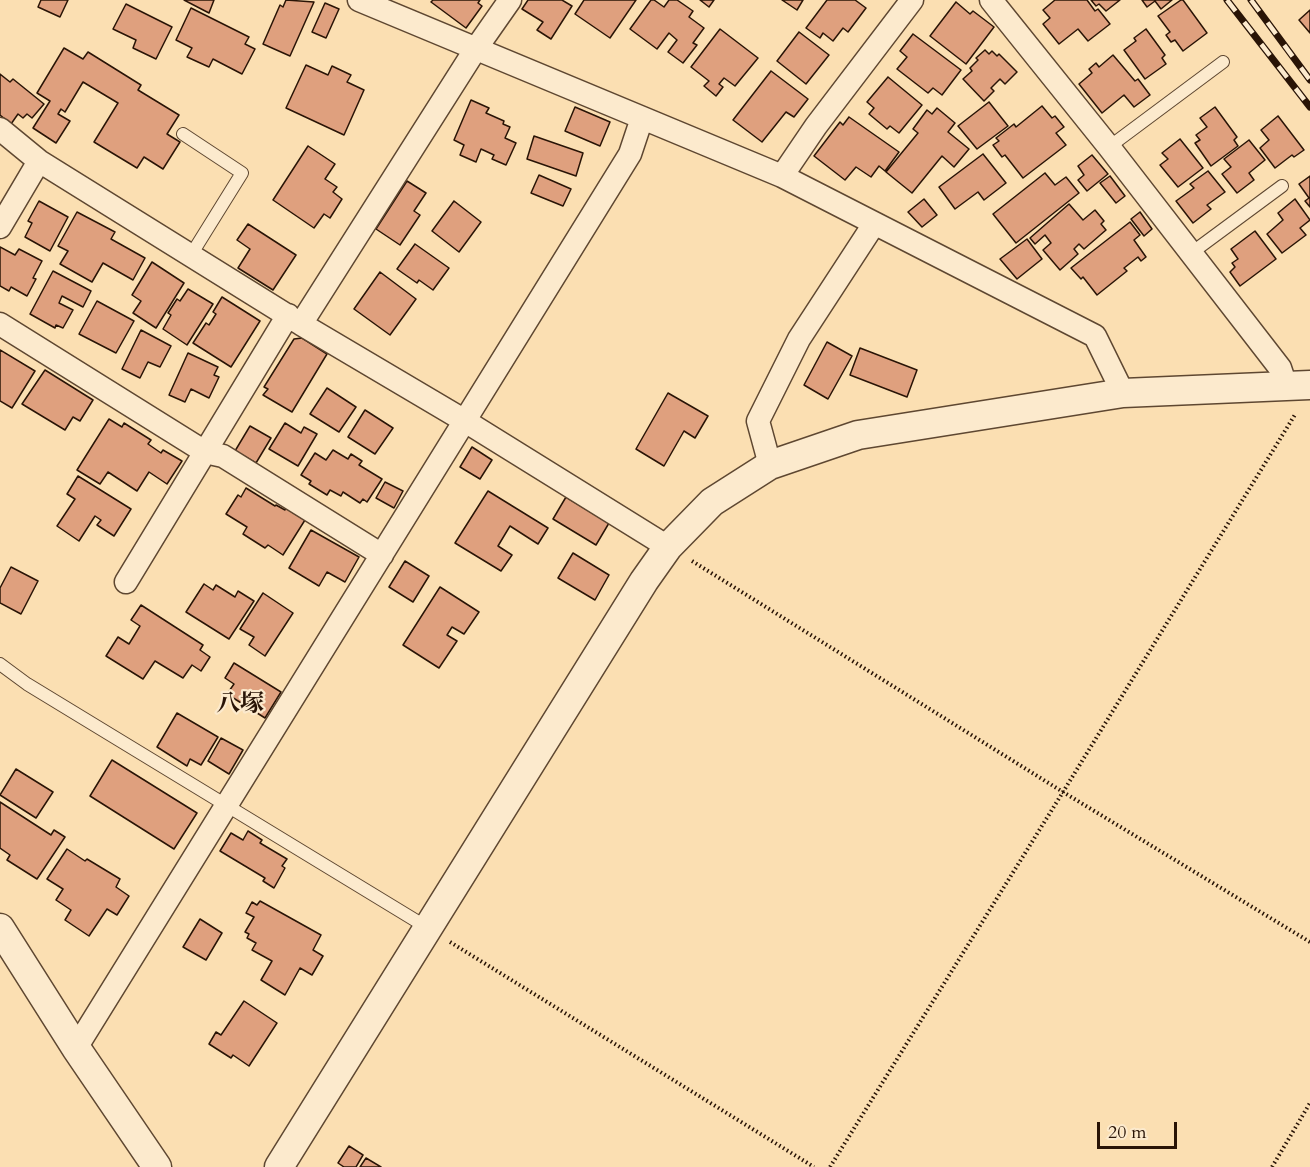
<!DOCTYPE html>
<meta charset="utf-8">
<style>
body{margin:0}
#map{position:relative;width:1310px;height:1167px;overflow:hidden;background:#fbdfb2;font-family:Cardo,serif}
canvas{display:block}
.scale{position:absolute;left:1097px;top:1122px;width:80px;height:27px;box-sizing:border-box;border:3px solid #291406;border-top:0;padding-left:8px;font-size:18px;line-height:21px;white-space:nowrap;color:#291406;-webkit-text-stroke:4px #fceacd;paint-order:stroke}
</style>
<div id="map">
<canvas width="1310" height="1167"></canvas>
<div class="scale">20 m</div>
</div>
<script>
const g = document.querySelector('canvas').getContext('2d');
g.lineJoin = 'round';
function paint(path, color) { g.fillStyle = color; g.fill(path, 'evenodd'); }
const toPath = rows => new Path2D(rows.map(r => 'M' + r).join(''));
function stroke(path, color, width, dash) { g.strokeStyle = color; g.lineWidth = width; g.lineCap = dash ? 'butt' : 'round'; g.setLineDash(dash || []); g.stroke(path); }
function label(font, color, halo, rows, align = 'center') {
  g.font = font + ' Cardo,"Noto Serif JP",serif'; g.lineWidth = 4.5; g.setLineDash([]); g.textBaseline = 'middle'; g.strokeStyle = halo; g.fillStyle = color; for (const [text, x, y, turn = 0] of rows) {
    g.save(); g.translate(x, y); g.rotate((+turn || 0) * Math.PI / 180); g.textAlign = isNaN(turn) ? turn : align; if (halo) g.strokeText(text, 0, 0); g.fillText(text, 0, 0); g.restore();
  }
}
const building = toPath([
 [41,0,68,0,60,17,38,7,41,0],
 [184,0,214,0,209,13,184,0],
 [286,0,314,2,290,56,263,44,280,5,283,7,286,0],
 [433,0,480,0,478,3,482,6,466,28,431,2,433,0],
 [528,0,562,0,572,6,551,39,537,30,543,22,522,9,528,0],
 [584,0,636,0,610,38,575,14,584,0],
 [651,0,654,0,664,7,669,0,677,0,693,11,689,17,704,28,693,43,697,45,683,63,668,52,677,40,669,33,657,49,630,29,651,0],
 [700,0,714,0,709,7,700,0],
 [782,0,803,0,797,10,782,0],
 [827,0,855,0,866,8,848,32,843,28,833,41,823,33,820,38,806,28,827,0],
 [1055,0,1087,0,1095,11,1098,9,1110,24,1088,41,1078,29,1059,44,1043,24,1050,18,1043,10,1055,0],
 [1091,0,1120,0,1106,11,1099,4,1096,6,1091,0],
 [1142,0,1172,0,1161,9,1155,1,1147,7,1142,0],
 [1181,0,1183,0,1207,33,1183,51,1175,40,1171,42,1166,35,1170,32,1158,16,1181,0],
 [956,2,970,14,973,11,994,27,966,64,930,36,956,2],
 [325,3,339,9,326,38,312,32,325,3],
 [126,4,172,27,156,59,133,48,136,40,113,29,126,4],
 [191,8,249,37,245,44,255,49,242,74,213,59,209,67,187,57,192,48,176,40,191,8],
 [1310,10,1310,33,1299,20,1310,10],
 [720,29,758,58,735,86,724,78,719,84,723,87,716,96,704,86,709,81,691,67,720,29],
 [1146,29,1165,55,1162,58,1166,64,1145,79,1124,50,1136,41,1134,38,1146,29],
 [799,32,829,55,806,84,777,61,799,32],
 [913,34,961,70,942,95,933,88,928,93,897,69,907,57,900,51,913,34],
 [64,48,83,59,88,52,141,85,138,90,179,115,167,134,180,142,163,169,144,157,137,168,94,142,118,103,83,82,65,112,61,109,58,114,70,121,56,143,33,128,50,101,37,93,64,48],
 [985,50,989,54,992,51,997,56,999,54,1017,72,1005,84,1000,79,991,88,994,91,984,101,963,79,972,71,970,68,978,60,976,58,985,50],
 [1113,55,1135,81,1138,79,1150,95,1134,107,1124,95,1102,113,1079,84,1092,73,1089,69,1096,63,1099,67,1113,55],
 [306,65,328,75,332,66,351,75,347,82,364,90,344,135,286,108,306,65],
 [771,71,808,99,794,117,786,112,762,142,733,120,771,71],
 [0,74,10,82,13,79,44,104,32,118,27,114,23,118,18,114,11,124,0,115,0,74],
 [888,77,922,105,899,133,890,126,887,129,869,114,874,108,867,102,888,77],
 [471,100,489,108,486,113,504,121,503,124,510,127,505,138,516,143,506,165,492,159,494,155,481,149,476,162,460,155,464,145,454,140,471,100],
 [989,102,1008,126,977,149,958,126,989,102],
 [1042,106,1052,118,1055,116,1064,127,1056,133,1066,145,1023,178,1005,155,1002,157,993,145,999,141,996,138,1014,124,1016,127,1042,106],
 [575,107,610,122,600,146,565,131,575,107],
 [1215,107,1237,137,1234,140,1238,146,1211,166,1195,143,1200,140,1196,135,1207,127,1200,118,1215,107],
 [937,108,955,123,948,132,969,149,954,167,942,156,912,193,886,172,918,133,913,129,927,110,932,114,937,108],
 [1278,116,1304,150,1294,157,1292,155,1275,168,1260,148,1269,140,1261,130,1278,116],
 [849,117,899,152,885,171,879,166,871,177,856,167,845,180,814,156,840,122,843,125,849,117],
 [534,136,583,153,576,176,527,159,534,136],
 [1180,139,1203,168,1178,187,1160,165,1168,159,1162,153,1180,139],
 [1249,140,1265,160,1249,173,1254,180,1237,193,1222,174,1231,167,1224,159,1249,140],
 [308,146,335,164,325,179,337,187,333,192,342,199,330,218,324,214,314,228,273,200,308,146],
 [983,154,1006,183,984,200,978,192,955,209,939,187,983,154],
 [1092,155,1108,174,1087,191,1078,180,1084,175,1078,166,1092,155],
 [1208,171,1225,192,1207,205,1211,209,1193,223,1176,201,1194,188,1190,184,1208,171],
 [1045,173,1055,185,1066,177,1079,193,1016,243,993,214,1045,173],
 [539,175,571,189,563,206,531,193,539,175],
 [1110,176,1125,196,1116,203,1100,183,1110,176],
 [1310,176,1310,207,1305,201,1309,198,1299,184,1310,176],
 [407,181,426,193,414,211,420,215,400,245,376,229,407,181],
 [924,199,937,215,922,227,908,212,924,199],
 [1295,199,1310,220,1300,228,1306,235,1282,253,1267,234,1283,220,1278,213,1295,199],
 [39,201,68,217,50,251,25,237,32,223,28,221,39,201],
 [454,201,481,222,459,252,432,231,454,201],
 [1069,204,1083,220,1095,210,1104,221,1101,224,1106,230,1084,249,1079,244,1074,249,1078,254,1060,270,1043,250,1051,243,1045,235,1035,244,1030,238,1069,204],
 [77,212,115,232,111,239,145,258,133,280,103,263,92,282,60,264,68,251,58,246,77,212],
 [1140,212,1152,229,1144,236,1131,219,1140,212],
 [1130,222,1140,235,1134,240,1146,257,1141,261,1138,257,1124,268,1127,271,1097,295,1083,277,1081,279,1071,268,1130,222],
 [248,224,296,255,273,290,238,268,250,249,237,240,248,224],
 [1255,231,1276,259,1240,286,1230,272,1235,267,1232,263,1238,259,1231,249,1255,231],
 [1027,239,1042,259,1017,279,1000,259,1027,239],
 [415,244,449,268,433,290,419,280,417,283,397,269,415,244],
 [0,247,15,255,19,249,42,261,33,278,36,279,27,296,11,287,9,291,0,286,0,247],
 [152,262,184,283,156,328,133,313,141,301,132,295,152,262],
 [53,271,91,291,83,307,62,296,59,303,73,310,63,328,56,325,55,328,30,314,53,271],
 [380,272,416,299,390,335,354,309,380,272],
 [188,289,213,304,187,345,163,329,171,315,168,313,177,299,180,301,188,289],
 [222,297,260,321,231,367,193,343,206,323,209,325,216,314,213,312,222,297],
 [97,301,134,321,116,353,79,334,97,301],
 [141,330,171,346,160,367,148,362,140,378,122,369,141,330],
 [302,338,327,354,292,412,263,395,268,389,264,387,294,339,302,338],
 [827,342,852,356,828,399,804,385,827,342],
 [860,348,917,370,907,397,850,375,860,348],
 [0,350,35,371,12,408,0,401,0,350],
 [188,353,218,367,214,375,219,377,209,398,191,389,185,402,169,395,188,353],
 [45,370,93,400,80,421,73,417,65,430,22,404,45,370],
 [327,388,356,407,339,432,310,414,327,388],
 [668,393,708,416,695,438,684,431,664,466,636,449,668,393],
 [365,410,393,428,375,454,348,437,365,410],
 [109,419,122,427,124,423,151,440,148,444,161,453,163,450,182,461,167,484,149,472,137,491,108,472,100,484,77,470,109,419],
 [285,423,301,433,304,427,317,434,298,466,269,449,285,423],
 [250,426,271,438,256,463,235,451,250,426],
 [472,447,492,460,480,479,460,467,472,447],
 [333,450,348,459,351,454,362,461,359,465,382,479,367,502,363,499,360,503,343,492,341,496,330,490,327,495,309,484,311,481,301,475,315,453,326,460,333,450],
 [78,476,131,509,114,536,97,525,101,520,95,516,79,541,57,526,75,499,67,494,78,476],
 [385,482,403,491,394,508,376,498,385,482],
 [246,488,275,506,276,505,285,510,286,508,305,520,283,555,268,545,265,548,243,534,247,527,226,514,238,495,241,497,246,488],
 [488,491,548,528,538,544,510,526,498,546,512,555,501,571,455,543,488,491],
 [566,497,609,523,596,545,553,519,566,497],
 [311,530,359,557,345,582,327,572,319,586,289,568,311,530],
 [573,553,609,575,595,600,558,578,573,553],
 [405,561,429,576,413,602,389,587,405,561],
 [11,567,38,581,21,614,0,603,0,588,11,567],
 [204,584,213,590,216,585,235,597,238,591,254,601,229,639,186,612,204,584],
 [440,587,479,612,464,634,452,627,447,635,457,641,439,668,403,645,440,587],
 [263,593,293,613,265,656,249,645,254,637,240,629,263,593],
 [141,605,203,645,200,650,210,657,201,671,192,665,183,678,155,661,143,679,106,656,118,637,129,644,140,626,131,620,141,605],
 [234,663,281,692,265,718,227,694,234,684,225,678,234,663],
 [177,713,218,737,201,765,190,759,187,766,157,747,177,713],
 [221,738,243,750,229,774,208,761,221,738],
 [112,760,197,813,174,849,90,796,112,760],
 [16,769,53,792,36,818,0,795,16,769],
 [0,802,51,835,54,830,65,837,37,879,7,860,10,855,0,848,0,802],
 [248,831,262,840,260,843,287,859,282,866,285,868,274,888,263,881,265,878,220,851,231,833,243,840,248,831],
 [67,849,85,861,87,859,120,879,116,887,129,896,117,915,107,909,89,936,65,920,71,910,56,900,63,889,47,879,67,849],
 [260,901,321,935,313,950,323,956,312,975,300,968,285,995,261,980,272,961,252,950,256,943,247,938,249,934,245,932,254,917,246,913,252,902,257,905,260,901],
 [200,919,222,933,206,960,183,947,200,919],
 [244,1001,277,1023,249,1066,233,1055,231,1058,209,1044,216,1032,221,1035,244,1001],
 [349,1146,363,1155,356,1167,344,1167,338,1163,349,1146],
 [366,1158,381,1167,360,1167,366,1158]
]);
paint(building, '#dfa07e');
stroke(building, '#291406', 1.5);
const service = toPath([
 [183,134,242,173,191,255],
 [1109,147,1223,62],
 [1190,254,1282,186],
 [0,664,27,684,428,928]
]);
const minor = toPath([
 [359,0,782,176,1095,336,1123,393],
 [991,0,1109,147,1280,368,1286,386],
 [0,129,39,161,301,324,465,421,668,547],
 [782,176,816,126,912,0],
 [0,227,39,161],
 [288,315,205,452,223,456,382,555],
 [0,324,205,452,126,582],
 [301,324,475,50,510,0],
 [770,465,758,421,799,339,874,224],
 [76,1048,630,154,642,118]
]);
const tertiary = toPath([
 [0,928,76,1048,157,1167],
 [279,1167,644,581,668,547,712,502,770,465,858,435,1123,393,1310,385]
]);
stroke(service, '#5e4731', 14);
stroke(minor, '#5e4731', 25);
stroke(tertiary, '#5e4731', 31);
stroke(toPath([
 [692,561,1063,792,1310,942],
 [450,942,814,1167],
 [830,1167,1063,792,1296,413],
 [1272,1167,1310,1103]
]), '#291406', 4, [1.5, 3]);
stroke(service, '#fceacd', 12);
stroke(minor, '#fceacd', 22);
stroke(tertiary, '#fceacd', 28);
const rail = toPath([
 [1227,0,1310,107],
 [1251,0,1310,80]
]);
stroke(rail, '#291406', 7);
stroke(rail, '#fceacd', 4.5, [14]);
label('bold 24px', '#291406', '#fceacd', [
 ["八塚",240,705]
]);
</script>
